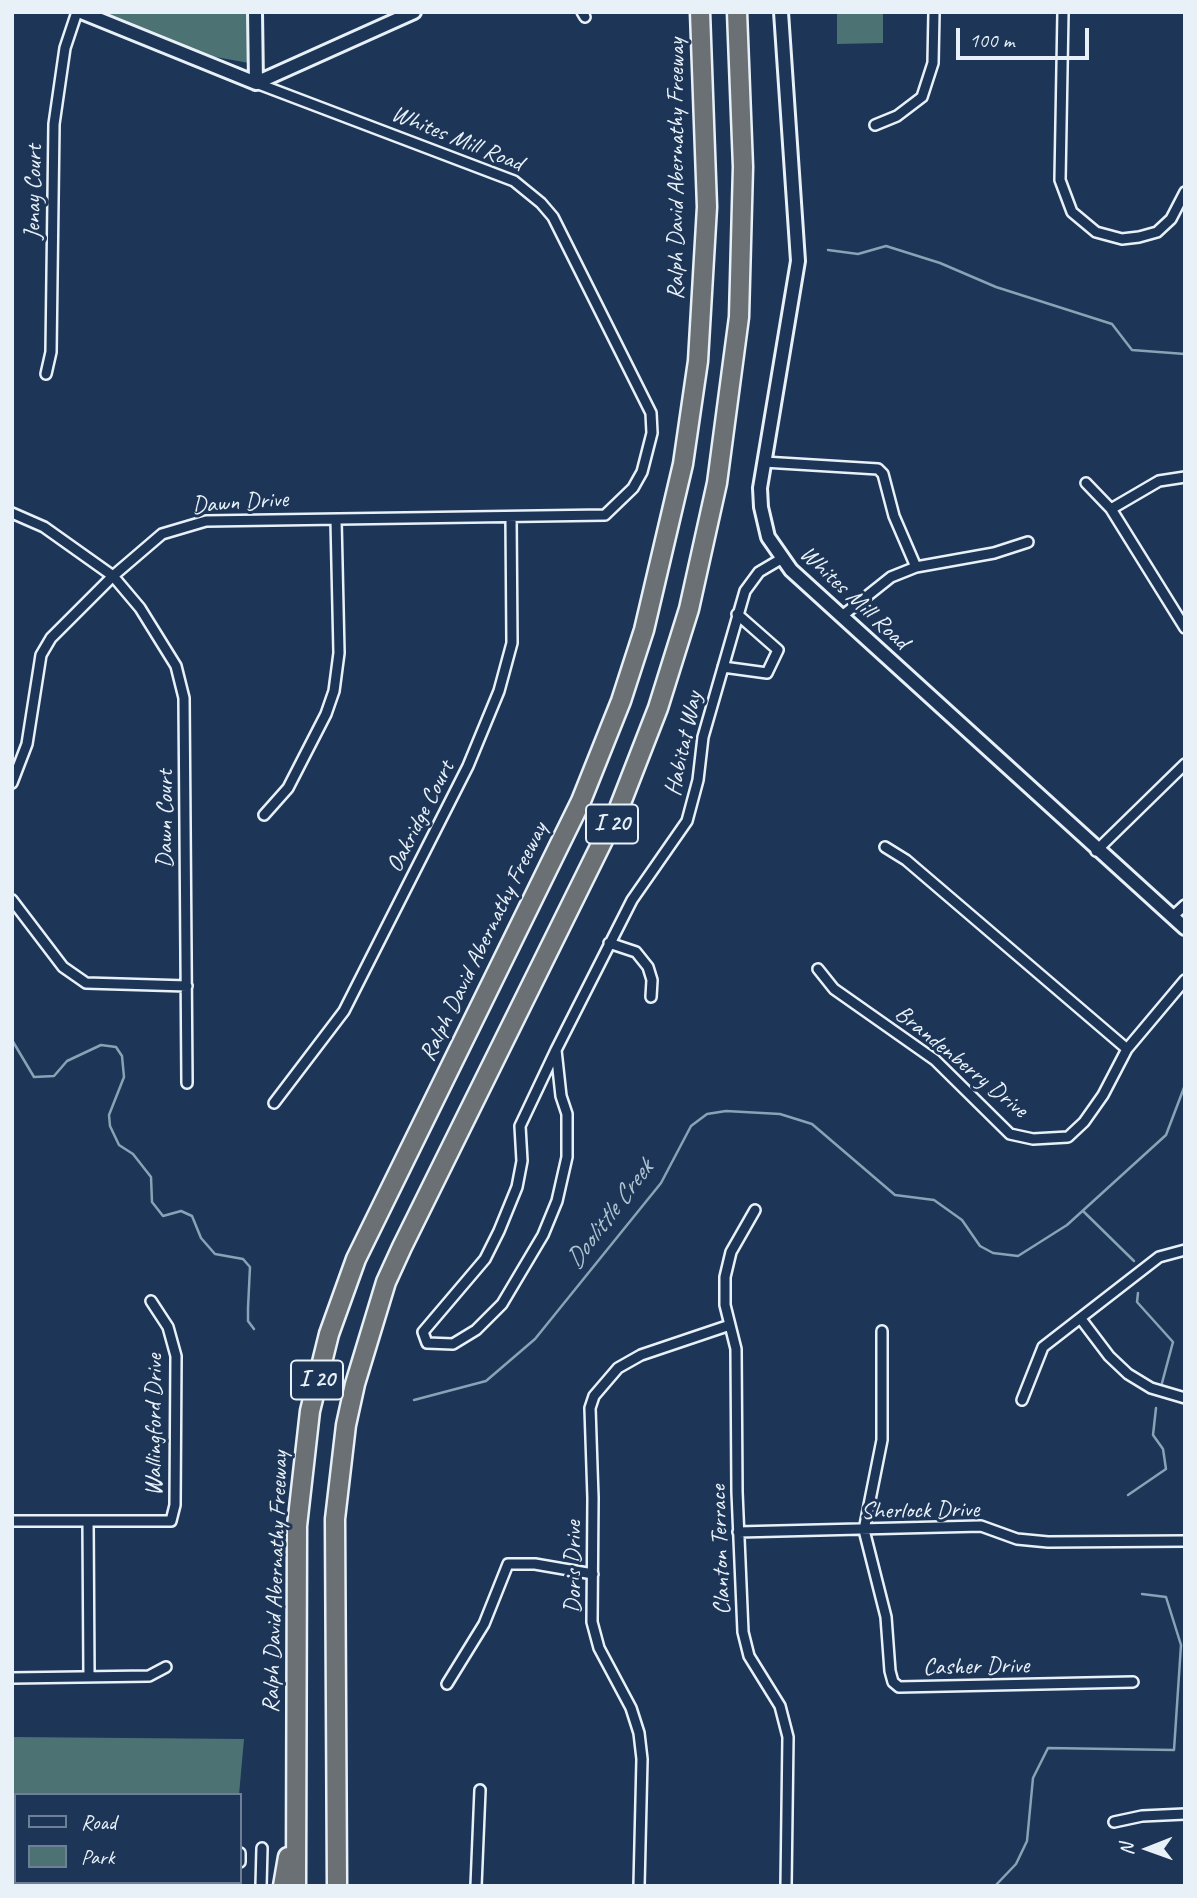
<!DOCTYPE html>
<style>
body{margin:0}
#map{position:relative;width:1197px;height:1898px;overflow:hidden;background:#1d3557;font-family:Caveat,sans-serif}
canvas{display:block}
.frame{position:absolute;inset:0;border:14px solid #e8f1f8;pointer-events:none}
.legend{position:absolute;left:14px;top:1793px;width:228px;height:91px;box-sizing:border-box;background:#1d3557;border:2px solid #6e8097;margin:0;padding:9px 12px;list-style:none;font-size:21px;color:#e8f1f8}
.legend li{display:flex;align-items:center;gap:14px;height:35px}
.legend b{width:35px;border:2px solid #6e8097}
.north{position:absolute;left:1113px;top:1814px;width:70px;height:70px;-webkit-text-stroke:5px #1d3557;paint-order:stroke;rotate:269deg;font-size:19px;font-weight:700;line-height:28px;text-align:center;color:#e8f1f8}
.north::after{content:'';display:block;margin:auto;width:24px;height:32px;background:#e8f1f8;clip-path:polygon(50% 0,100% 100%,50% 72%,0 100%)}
.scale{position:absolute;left:956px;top:28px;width:133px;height:32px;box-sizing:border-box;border:4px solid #e8f1f8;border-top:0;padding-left:9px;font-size:21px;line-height:24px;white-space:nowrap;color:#e8f1f8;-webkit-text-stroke:5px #1d3557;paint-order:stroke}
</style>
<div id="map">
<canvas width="1197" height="1898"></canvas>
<div class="frame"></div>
<ul class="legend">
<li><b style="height:9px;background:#1d3557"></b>Road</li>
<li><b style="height:19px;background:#4d7274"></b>Park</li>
</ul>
<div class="north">N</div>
<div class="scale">100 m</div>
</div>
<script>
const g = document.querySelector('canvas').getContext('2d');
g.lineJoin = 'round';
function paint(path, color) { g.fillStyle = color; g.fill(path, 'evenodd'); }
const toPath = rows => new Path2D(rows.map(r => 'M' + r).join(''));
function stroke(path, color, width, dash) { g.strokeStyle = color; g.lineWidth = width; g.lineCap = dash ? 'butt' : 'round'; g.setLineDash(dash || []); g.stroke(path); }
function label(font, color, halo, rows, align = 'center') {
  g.font = font + ' Caveat,sans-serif'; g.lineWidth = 6; g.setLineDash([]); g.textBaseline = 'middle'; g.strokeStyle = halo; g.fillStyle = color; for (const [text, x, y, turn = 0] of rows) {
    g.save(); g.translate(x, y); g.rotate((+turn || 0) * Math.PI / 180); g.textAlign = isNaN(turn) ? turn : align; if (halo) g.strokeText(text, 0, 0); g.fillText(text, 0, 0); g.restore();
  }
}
paint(toPath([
 [74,12,250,12,249,63,160,47],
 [883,13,883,43,837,44,837,14],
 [12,1737,244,1739,239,1795,16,1795,16,1882,238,1882,238,1886,12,1886]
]), '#4d7274');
stroke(toPath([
 [828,250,858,254,886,246,940,263,996,287,1112,324,1132,350,1185,354],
 [12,1040,34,1077,54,1076,67,1061,101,1045,116,1047,122,1056,124,1077,109,1115,110,1126,119,1145,133,1154,151,1177,152,1202,163,1216,181,1211,192,1216,201,1238,215,1254,243,1259,250,1267,248,1308,248,1321,254,1329],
 [1083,1211,1134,1261],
 [1138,1293,1137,1302,1173,1342,1162,1383],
 [414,1400,486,1381,535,1339,661,1183,691,1126,707,1114,726,1111,780,1114,812,1124,895,1195,934,1200,962,1220,980,1246,993,1253,1018,1256,1067,1225,1166,1135,1185,1085],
 [1128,1495,1166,1469,1163,1449,1153,1435,1156,1408],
 [995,1886,1016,1864,1027,1841,1033,1778,1048,1748,1174,1750,1181,1645,1166,1597,1142,1594]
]), '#86a4b5', 2.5);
const street = toPath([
 [582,12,585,17],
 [1063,12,1060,180,1072,212,1096,232,1122,239,1139,237,1157,232,1171,219,1185,192],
 [875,125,897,116,922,97,933,63,934,12],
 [46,374,51,352,54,124,65,48,77,12],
 [764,462,878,469,883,474,894,516,916,567],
 [1185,477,1159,481,1111,509,1185,628],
 [1086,483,1111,509],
 [12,513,44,527,113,576,140,608,176,666,184,698,187,1083],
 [842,616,891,577,916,567,994,553,1028,542],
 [723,667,767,673,778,650,737,614],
 [12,783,27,744,41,655,51,638,113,576,162,534,206,521,605,515,633,488,642,472,652,433,651,413,553,217,541,203,514,181,256,83],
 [264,815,288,788,326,714,334,691,339,653,336,520],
 [885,847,906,860,1127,1049],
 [1096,851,1185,764],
 [12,900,63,967,86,983,187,986],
 [1172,917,1185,905],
 [609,943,636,952,648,967,652,980,651,997],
 [818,969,834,989,935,1060,1010,1134,1033,1139,1068,1137,1084,1122,1103,1095,1127,1049,1185,980],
 [556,1050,561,1096,567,1114,567,1157,557,1201,543,1235,502,1304,476,1330,453,1344,427,1343,423,1332,485,1259,499,1231,517,1187,522,1161,520,1126,556,1050,632,900,687,821,698,780,703,737,745,591,759,572,781,559],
 [274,1103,344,1011,468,766,499,691,512,643,511,517],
 [755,1210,731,1252,725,1277,725,1305,736,1349,737,1492,743,1632,749,1656,780,1706,788,1737,786,1886],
 [1081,1319,1109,1356,1128,1374,1151,1388,1185,1398],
 [882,1331,882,1440,864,1530,886,1617,890,1671,893,1682,899,1687,1133,1682],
 [1022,1400,1043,1347,1159,1257,1185,1250],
 [12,1521,171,1521,175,1505,176,1356,168,1327,151,1301],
 [88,1521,89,1677],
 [738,1532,981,1526,1017,1539,1048,1542,1185,1541],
 [12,1678,149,1676,166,1667],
 [447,1684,484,1624,508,1564,535,1564,593,1574],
 [1114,1822,1142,1816,1185,1814],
 [240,1853,240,1862],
 [128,1886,132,1882],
 [225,1886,229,1882],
 [261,1886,262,1848],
 [476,1886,480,1790],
 [639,1886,642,1759,639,1733,631,1708,599,1648,592,1622,593,1498,590,1408,594,1396,618,1368,641,1355,730,1325]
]);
const secondary = toPath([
 [81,12,256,83],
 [255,12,256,83],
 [781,12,798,261,760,488,761,507,768,537,791,570,1185,928],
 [256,83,414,12]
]);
const highway = toPath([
 [283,1886,288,1857],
 [296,1886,297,1526,310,1411,329,1334,356,1259,581,801,621,701,644,630,683,464,698,361,707,207,700,12],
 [337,1886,335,1519,346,1425,355,1384,386,1282,402,1247,619,808,658,708,689,609,717,483,739,317,743,167,737,12]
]);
stroke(street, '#e8f1f8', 14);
stroke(secondary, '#e8f1f8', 18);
stroke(highway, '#e8f1f8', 23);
stroke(street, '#1d3557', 9);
stroke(secondary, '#1d3557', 12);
stroke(highway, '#6a7074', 18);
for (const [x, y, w] of [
 [612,824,52],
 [317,1380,52]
]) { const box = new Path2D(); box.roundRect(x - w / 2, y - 19.5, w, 39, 5); g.fillStyle = '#1d3557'; g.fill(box); stroke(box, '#e8f1f8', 2); }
label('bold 23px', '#e8f1f8', null, [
 ["I 20",612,824],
 ["I 20",317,1380]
]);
label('24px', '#e8f1f8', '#1d3557', [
 ["Whites Mill Road",457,139,22],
 ["Ralph David Abernathy Freeway",677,169,-90],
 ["Jenay Court",34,192,-89],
 ["Dawn Drive",240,503,-4],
 ["Whites Mill Road",854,598,43],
 ["Habitat Way",684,744,-78],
 ["Oakridge Court",421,817,-63],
 ["Dawn Court",166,819,-90],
 ["Ralph David Abernathy Freeway",484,942,-64],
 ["Brandenberry Drive",961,1062,39],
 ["Wallingford Drive",155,1425,-90],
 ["Sherlock Drive",920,1511,-1],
 ["Clanton Terrace",721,1550,-92],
 ["Doris Drive",574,1567,-90],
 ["Ralph David Abernathy Freeway",276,1582,-88],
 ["Casher Drive",976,1667,-1]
]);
label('italic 26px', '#afc4d1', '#1d3557', [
 ["Doolittle Creek",610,1215,-53]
]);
</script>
